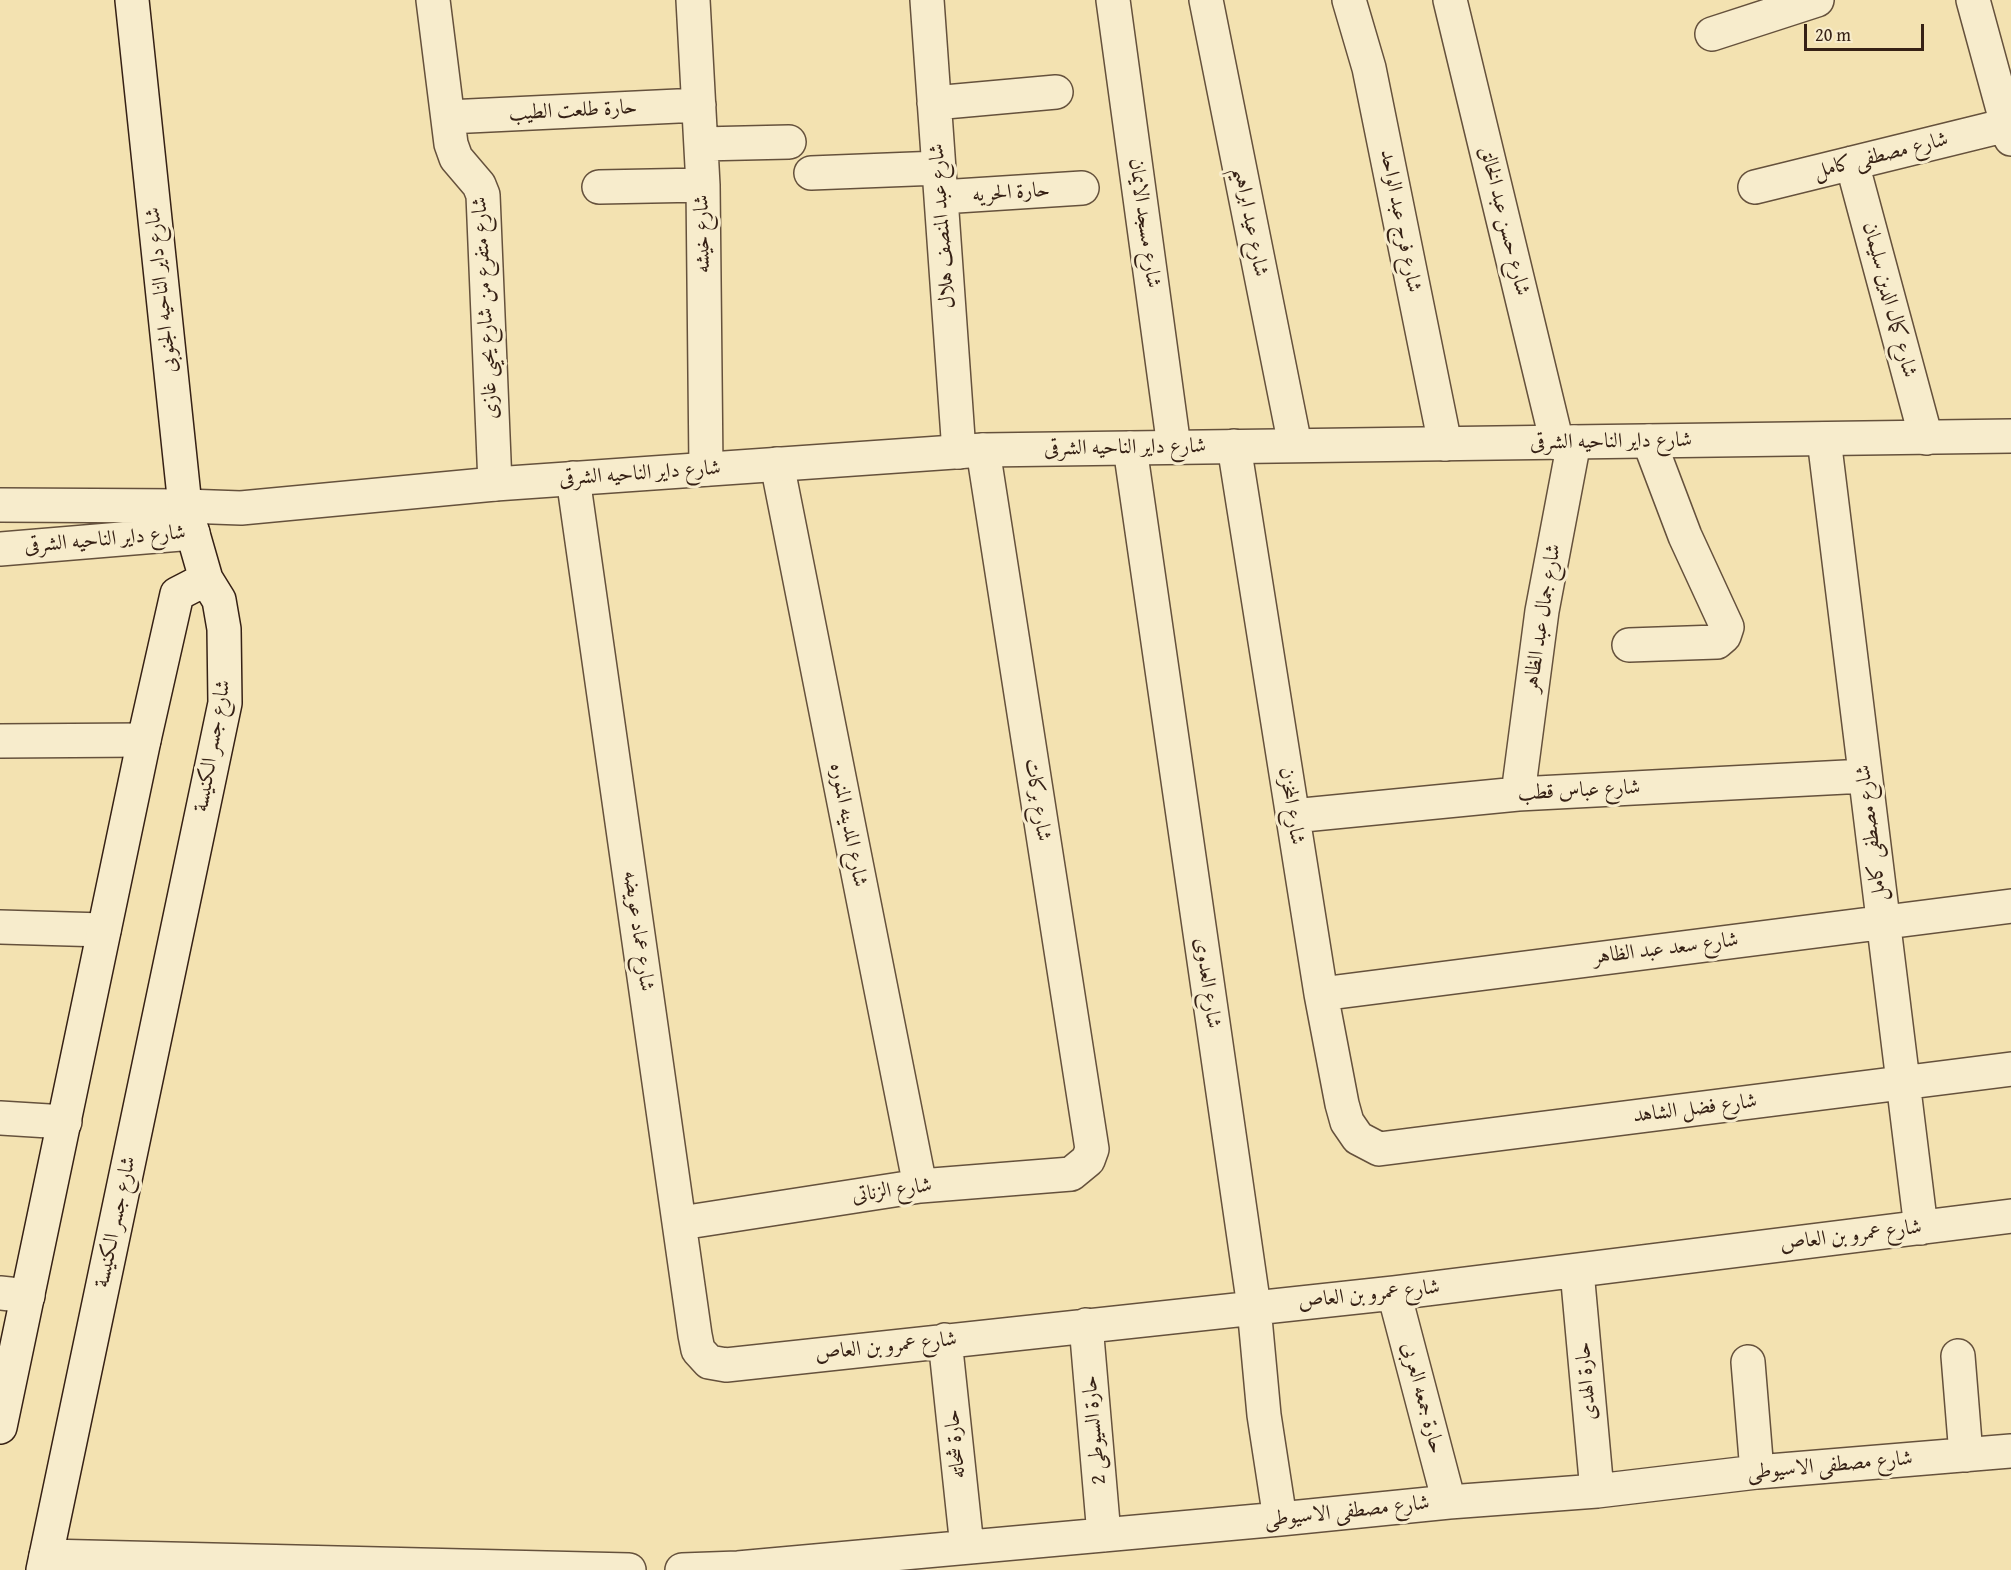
<!DOCTYPE html>
<meta charset="utf-8">
<style>
body{margin:0}
#map{position:relative;width:2011px;height:1570px;overflow:hidden;background:#f3e2b1;font-family:"Gentium Book Plus",serif}
canvas{display:block}
.scale{position:absolute;left:1804px;top:24px;width:120px;height:27px;box-sizing:border-box;border:3px solid #362115;border-top:0;padding-left:8px;font-size:18px;line-height:21px;white-space:nowrap;color:#362115;-webkit-text-stroke:4px #f7eccc;paint-order:stroke}
</style>
<div id="map">
<canvas width="2011" height="1570"></canvas>
<div class="scale">20 m</div>
</div>
<script>
const g = document.querySelector('canvas').getContext('2d');
g.lineJoin = 'round';
const toPath = rows => new Path2D(rows.map(r => 'M' + r).join(''));
function stroke(path, color, width, dash) { g.strokeStyle = color; g.lineWidth = width; g.lineCap = dash ? 'butt' : 'round'; g.setLineDash(dash || []); g.stroke(path); }
function label(font, color, halo, rows, align = 'center') {
  g.font = font + ' "Gentium Book Plus",Amiri,serif'; g.lineWidth = 6; g.setLineDash([]); g.textBaseline = 'middle'; g.strokeStyle = halo; g.fillStyle = color; for (const [text, x, y, turn = 0] of rows) {
    g.save(); g.translate(x, y); g.rotate((+turn || 0) * Math.PI / 180); g.textAlign = isNaN(turn) ? turn : align; if (halo) g.strokeText(text, 0, 0); g.fillText(text, 0, 0); g.restore();
  }
}
const minor = toPath([
 [433,0,451,144,456,158,479,185,483,195,495,484],
 [693,0,703,185,706,469],
 [927,0,959,452],
 [1113,0,1174,447],
 [1206,0,1295,445],
 [1349,0,1369,68,1445,444],
 [1450,0,1557,443],
 [1973,0,2011,139],
 [1712,34,1817,0],
 [934,103,1056,92],
 [448,117,699,105],
 [701,144,789,142],
 [1852,163,1926,438],
 [811,173,939,168],
 [599,187,703,185],
 [1755,187,2007,125],
 [941,197,1082,188],
 [1824,439,1921,1228],
 [1234,446,1321,994,1342,1104,1347,1122,1358,1138,1379,1149,2011,1069],
 [1130,448,1254,1307,1264,1415,1280,1519],
 [777,464,920,1186],
 [573,478,695,1335,698,1350,709,1362,726,1365,1394,1293,2011,1216],
 [0,505,185,506],
 [0,549,193,533],
 [1629,645,1717,642,1724,636,1727,627,1685,536,1649,441],
 [0,741,144,740],
 [1518,794,1542,611,1574,442],
 [1293,816,1518,794,1865,776],
 [0,927,104,930],
 [1321,994,2011,906],
 [0,1118,65,1122],
 [681,1223,920,1186,1071,1174,1088,1160,1092,1149,983,450],
 [1577,1271,1597,1491],
 [0,1293,28,1296],
 [1394,1293,1449,1502],
 [1086,1325,1104,1535],
 [945,1340,967,1547],
 [1958,1356,1966,1455],
 [1748,1362,1757,1472],
 [46,1556,629,1570],
 [682,1570,738,1568,1280,1519,1449,1502,1597,1491,1757,1472,2011,1451]
]);
const tertiary = toPath([
 [185,506,241,508,495,484,983,450,2011,436]
]);
const secondary = toPath([
 [0,1427,144,740,177,594,206,579],
 [43,1570,225,703,224,629,219,600,206,579,185,506,132,0]
]);
stroke(minor, '#65513c', 36);
stroke(tertiary, '#65513c', 36);
stroke(secondary, '#362115', 36);
stroke(minor, '#f7eccc', 33);
stroke(tertiary, '#f7eccc', 33);
stroke(secondary, '#f7eccc', 33);
label('21px', '#362115', '#f7eccc', [
 ["حارة طلعت الطيب",573,111,-3],
 ["شارع مصطفى كامل",1881,156,-14],
 ["حارة الحريه",1011,193,-4],
 ["شارع فرج عبد الواحد",1400,221,79],
 ["شارع حسن عبد الخالق",1504,221,76],
 ["شارع عيد ابراهيم",1250,222,79],
 ["شارع مسجد الايمان",1144,223,82],
 ["شارع عبد المنصف هلال",943,226,-94],
 ["شارع خيشه",703,234,-91],
 ["شارع داير الناحيه الجنوبى",162,290,-96],
 ["شارع كمال الدين سليمان",1889,300,75],
 ["شارع متفرع من شارع يحيى غازى",486,308,-93],
 ["شارع داير الناحيه الشرقى",1611,442,-1],
 ["شارع داير الناحيه الشرقى",1125,448,-1],
 ["شارع داير الناحيه الشرقى",640,474,-4],
 ["شارع داير الناحيه الشرقى",105,540,-5],
 ["شارع جمال عبد الظاهر",1543,618,-81],
 ["شارع جسر الكنيسة",213,746,-80],
 ["شارع عباس قطب",1579,791,-3],
 ["شارع بركات",1037,800,81],
 ["شارع المخزن",1291,806,81],
 ["شارع المدينه المنوره",848,825,79],
 ["شارع مصطفى كامل",1872,833,-97],
 ["شارع عماد عويضه",638,931,82],
 ["شارع سعد عبد الظاهر",1666,949,-7],
 ["شارع العدوى",1207,983,82],
 ["شارع فضل الشاهد",1695,1109,-7],
 ["شارع الزناتى",892,1191,-8],
 ["شارع جسر الكنيسة",116,1222,-78],
 ["شارع عمرو بن العاص",1851,1236,-7],
 ["شارع عمرو بن العاص",1369,1295,-6],
 ["شارع عمرو بن العاص",886,1347,-6],
 ["حارة الهدى",1587,1381,-95],
 ["حارة جمعه العربى",1422,1398,75],
 ["حارة السيوطى 2",1095,1430,-95],
 ["حارة شحاته",956,1444,-96],
 ["شارع مصطفى الاسيوطى",1830,1466,-5],
 ["شارع مصطفى الاسيوطى",1347,1512,-6]
]);
</script>
